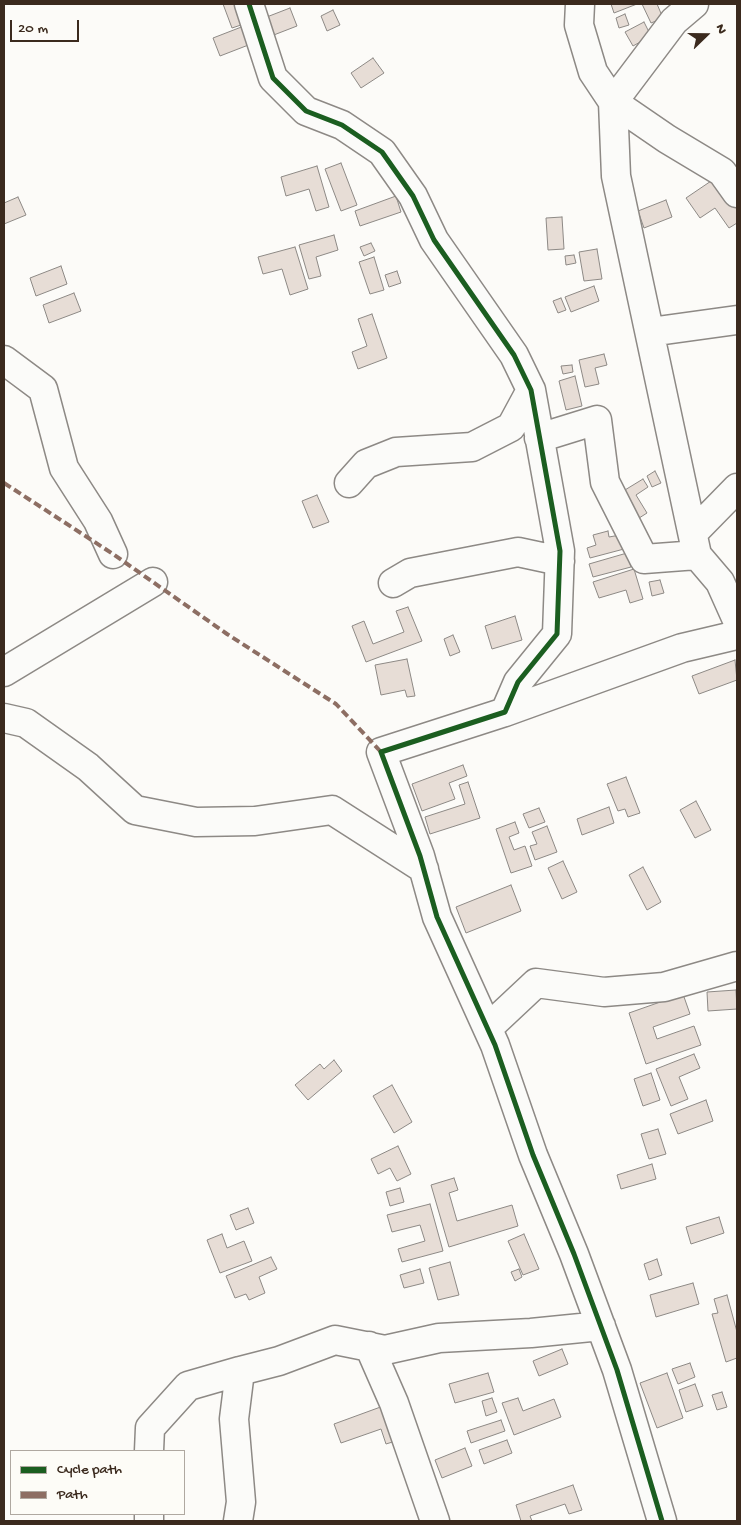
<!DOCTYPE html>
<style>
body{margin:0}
#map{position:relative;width:741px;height:1525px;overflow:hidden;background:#fcfbf8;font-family:"Gochi Hand",sans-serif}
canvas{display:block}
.frame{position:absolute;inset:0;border:5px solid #3b2a1e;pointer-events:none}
.legend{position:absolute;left:10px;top:1450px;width:175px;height:65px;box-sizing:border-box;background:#fdfcf7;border:1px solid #afa8a0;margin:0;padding:6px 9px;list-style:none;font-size:15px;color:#3b2a1e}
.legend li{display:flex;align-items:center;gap:10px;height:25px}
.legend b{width:25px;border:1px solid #afa8a0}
.north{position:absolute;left:681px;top:10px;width:50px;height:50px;-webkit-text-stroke:4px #fdfcf7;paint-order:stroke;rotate:68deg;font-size:14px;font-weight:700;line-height:20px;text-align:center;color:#3b2a1e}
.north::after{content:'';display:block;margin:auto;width:18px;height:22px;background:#3b2a1e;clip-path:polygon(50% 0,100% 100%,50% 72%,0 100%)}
.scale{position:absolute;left:10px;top:20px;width:69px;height:22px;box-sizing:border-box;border:2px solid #3b2a1e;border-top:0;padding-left:6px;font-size:15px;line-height:18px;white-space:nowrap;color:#3b2a1e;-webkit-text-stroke:4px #fdfcf7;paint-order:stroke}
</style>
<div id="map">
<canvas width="741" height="1525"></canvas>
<div class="frame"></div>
<ul class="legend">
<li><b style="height:6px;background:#1b5e20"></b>Cycle path</li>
<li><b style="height:6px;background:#8d6e63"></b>Path</li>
</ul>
<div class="north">N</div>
<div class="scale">20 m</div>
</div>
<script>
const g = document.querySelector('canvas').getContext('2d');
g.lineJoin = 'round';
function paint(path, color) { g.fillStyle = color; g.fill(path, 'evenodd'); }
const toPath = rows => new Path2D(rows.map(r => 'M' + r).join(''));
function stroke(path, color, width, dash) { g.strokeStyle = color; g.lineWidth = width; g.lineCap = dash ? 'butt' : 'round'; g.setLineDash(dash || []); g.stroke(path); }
const building = toPath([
 [223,4,243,4,250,22,232,28,223,4],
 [611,4,637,4,614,13,611,4],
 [642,4,657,4,663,18,651,23,642,4],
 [290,8,297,26,266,38,259,20,290,8],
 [333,10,340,25,327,31,321,16,333,10],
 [625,14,629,25,619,28,616,18,625,14],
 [644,22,651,36,633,46,625,32,644,22],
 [244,26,251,44,220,56,213,38,244,26],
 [373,58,384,73,361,88,351,73,373,58],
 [341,163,357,205,341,211,325,169,341,163],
 [317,166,329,207,316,211,309,189,286,196,281,177,317,166],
 [717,177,737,205,737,223,729,228,715,208,700,218,686,198,717,177],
 [396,196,401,212,360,226,355,211,396,196],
 [18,197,26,215,4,224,4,203,18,197],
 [666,200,672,217,644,228,638,211,666,200],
 [562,217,564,249,548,250,546,218,562,217],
 [334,235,338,250,316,257,321,276,309,279,299,245,334,235],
 [371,243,375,251,364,256,360,247,371,243],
 [295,247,308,289,290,295,282,269,263,274,258,257,295,247],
 [597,249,602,279,584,281,579,252,597,249],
 [574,255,576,263,566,265,565,256,574,255],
 [374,257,384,290,370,294,359,262,374,257],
 [61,266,67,284,36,296,30,278,61,266],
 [397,271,401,283,389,287,385,275,397,271],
 [594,286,599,301,571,312,565,297,594,286],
 [74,293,81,311,49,323,43,305,74,293],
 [561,298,566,310,558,313,553,301,561,298],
 [372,314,387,358,358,369,352,352,367,346,358,319,372,314],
 [604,354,607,365,595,368,599,384,585,387,579,360,604,354],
 [572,365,573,372,563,374,561,366,572,365],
 [575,376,582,406,566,410,559,381,575,376],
 [655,471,661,483,652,487,647,476,655,471],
 [643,479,648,487,636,495,647,513,636,520,620,493,643,479],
 [317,495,329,522,313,528,302,501,317,495],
 [608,531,609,537,620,535,624,549,590,558,587,548,596,545,593,535,608,531],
 [627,553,631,567,593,577,589,564,627,553],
 [634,569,643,599,630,603,626,590,599,598,593,582,634,569],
 [660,580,664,593,652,596,649,582,660,580],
 [408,607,422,641,366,662,352,626,364,621,373,644,404,632,396,611,408,607],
 [515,616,522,640,492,649,485,626,515,616],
 [453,635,460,652,450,656,444,639,453,635],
 [407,659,415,696,407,697,405,690,381,695,375,665,407,659],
 [735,660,737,680,699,694,692,676,735,660],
 [463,765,467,776,449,783,455,799,422,811,412,784,463,765],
 [626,777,640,813,628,817,625,809,618,811,607,784,626,777],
 [468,782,480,818,430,834,425,817,465,804,459,785,468,782],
 [696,801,711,830,695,838,680,810,696,801],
 [609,807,614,823,582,835,577,819,609,807],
 [539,808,545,822,529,828,523,814,539,808],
 [515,822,519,833,509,837,514,850,525,846,532,866,511,873,496,829,515,822],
 [547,826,557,852,535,860,530,846,537,844,532,832,547,826],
 [563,861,577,892,562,899,548,868,563,861],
 [643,867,661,902,647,910,629,875,643,867],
 [511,885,521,911,466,933,456,907,511,885],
 [736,990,737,1009,708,1011,707,992,736,990],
 [683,994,690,1014,653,1027,657,1039,694,1026,701,1045,646,1064,629,1013,683,994],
 [694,1054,700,1068,679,1077,688,1099,671,1106,656,1069,694,1054],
 [334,1060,342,1071,308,1100,295,1085,320,1064,324,1069,334,1060],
 [651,1073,660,1100,643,1106,634,1079,651,1073],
 [392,1085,412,1122,394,1133,373,1096,392,1085],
 [706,1100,713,1121,678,1134,670,1114,706,1100],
 [658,1129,666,1154,649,1159,641,1134,658,1129],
 [398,1146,411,1174,397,1181,390,1168,378,1174,371,1159,398,1146],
 [652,1164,656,1179,621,1189,617,1175,652,1164],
 [454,1178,458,1190,449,1193,457,1221,512,1205,518,1226,449,1247,431,1185,454,1178],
 [400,1188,404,1202,390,1206,386,1192,400,1188],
 [430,1204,443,1251,402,1262,398,1249,425,1241,420,1225,392,1232,387,1215,430,1204],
 [248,1208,254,1223,236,1230,230,1215,248,1208],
 [719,1217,724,1233,691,1244,686,1227,719,1217],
 [222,1234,227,1248,244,1241,252,1261,220,1273,207,1240,222,1234],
 [524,1234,539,1269,523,1275,508,1241,524,1234],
 [271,1257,277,1269,259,1277,265,1293,249,1300,246,1294,235,1298,226,1276,271,1257],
 [657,1259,662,1275,649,1280,644,1264,657,1259],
 [450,1262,459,1295,438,1300,429,1268,450,1262],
 [420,1269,424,1283,404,1288,400,1275,420,1269],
 [519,1269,522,1277,515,1281,511,1272,519,1269],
 [693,1283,699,1304,656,1317,650,1295,693,1283],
 [727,1295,737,1332,737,1358,726,1362,712,1314,718,1313,714,1299,727,1295],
 [562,1349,568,1364,539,1376,533,1361,562,1349],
 [690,1363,695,1377,678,1384,672,1369,690,1363],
 [488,1373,494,1392,455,1403,449,1384,488,1373],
 [667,1373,683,1418,657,1428,640,1383,667,1373],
 [695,1384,703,1406,686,1412,679,1390,695,1384],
 [722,1392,727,1407,717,1410,712,1395,722,1392],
 [492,1398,497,1412,486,1416,482,1401,492,1398],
 [518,1398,523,1411,554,1399,561,1417,514,1435,502,1403,518,1398],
 [386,1405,399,1440,386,1444,381,1429,341,1443,334,1424,386,1405],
 [501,1420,505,1431,471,1443,467,1431,501,1420],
 [507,1440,512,1453,484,1464,479,1450,507,1440],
 [465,1448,472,1466,442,1478,435,1460,465,1448],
 [573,1485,582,1510,569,1514,565,1504,530,1516,532,1521,521,1521,516,1505,573,1485]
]);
paint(building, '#e7ddd6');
stroke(building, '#8d8985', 1);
const minor = toPath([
 [249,4,273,78,306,111,342,125,382,152,413,196,434,240,514,355,531,390,560,551,557,634,518,682,505,712,381,752,420,856,437,917,495,1045,533,1155,574,1254,617,1370,662,1521],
 [580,4,579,25,593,72,613,102,616,176,697,555,720,582,737,620],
 [694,4,674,21,613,102,667,139,722,172,737,193],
 [650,332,737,320],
 [4,360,43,389,64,468,98,521,113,554],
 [539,438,597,420,605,482,644,559,697,555],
 [349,483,366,464,396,452,472,447,511,427,531,390],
 [693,533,737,488],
 [393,583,410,573,518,552,560,561],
 [4,672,153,582],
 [505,712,682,648,737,635],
 [4,718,26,723,88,767,135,810,196,822,255,821,332,810,424,869],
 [488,1028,536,983,604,992,664,987,737,966],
 [369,1346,394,1403,435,1521],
 [149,1451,150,1428,188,1386,240,1371],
 [149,1514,149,1521],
 [238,1521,241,1502,234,1419,240,1371,279,1361,335,1340,385,1350,439,1338,531,1333,601,1326]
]);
stroke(minor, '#8d8985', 31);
stroke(minor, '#fbfbf9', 28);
stroke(toPath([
 [4,483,113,554,227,634,336,704,381,752]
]), '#8d6e63', 4, [8, 4]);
stroke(toPath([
 [249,4,273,78,306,111,342,125,382,152,413,196,434,240,514,355,531,390,560,551,557,634,518,682,505,712,381,752,420,856,437,917,495,1045,533,1155,574,1254,617,1370,662,1521]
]), '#1b5e20', 5);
</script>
